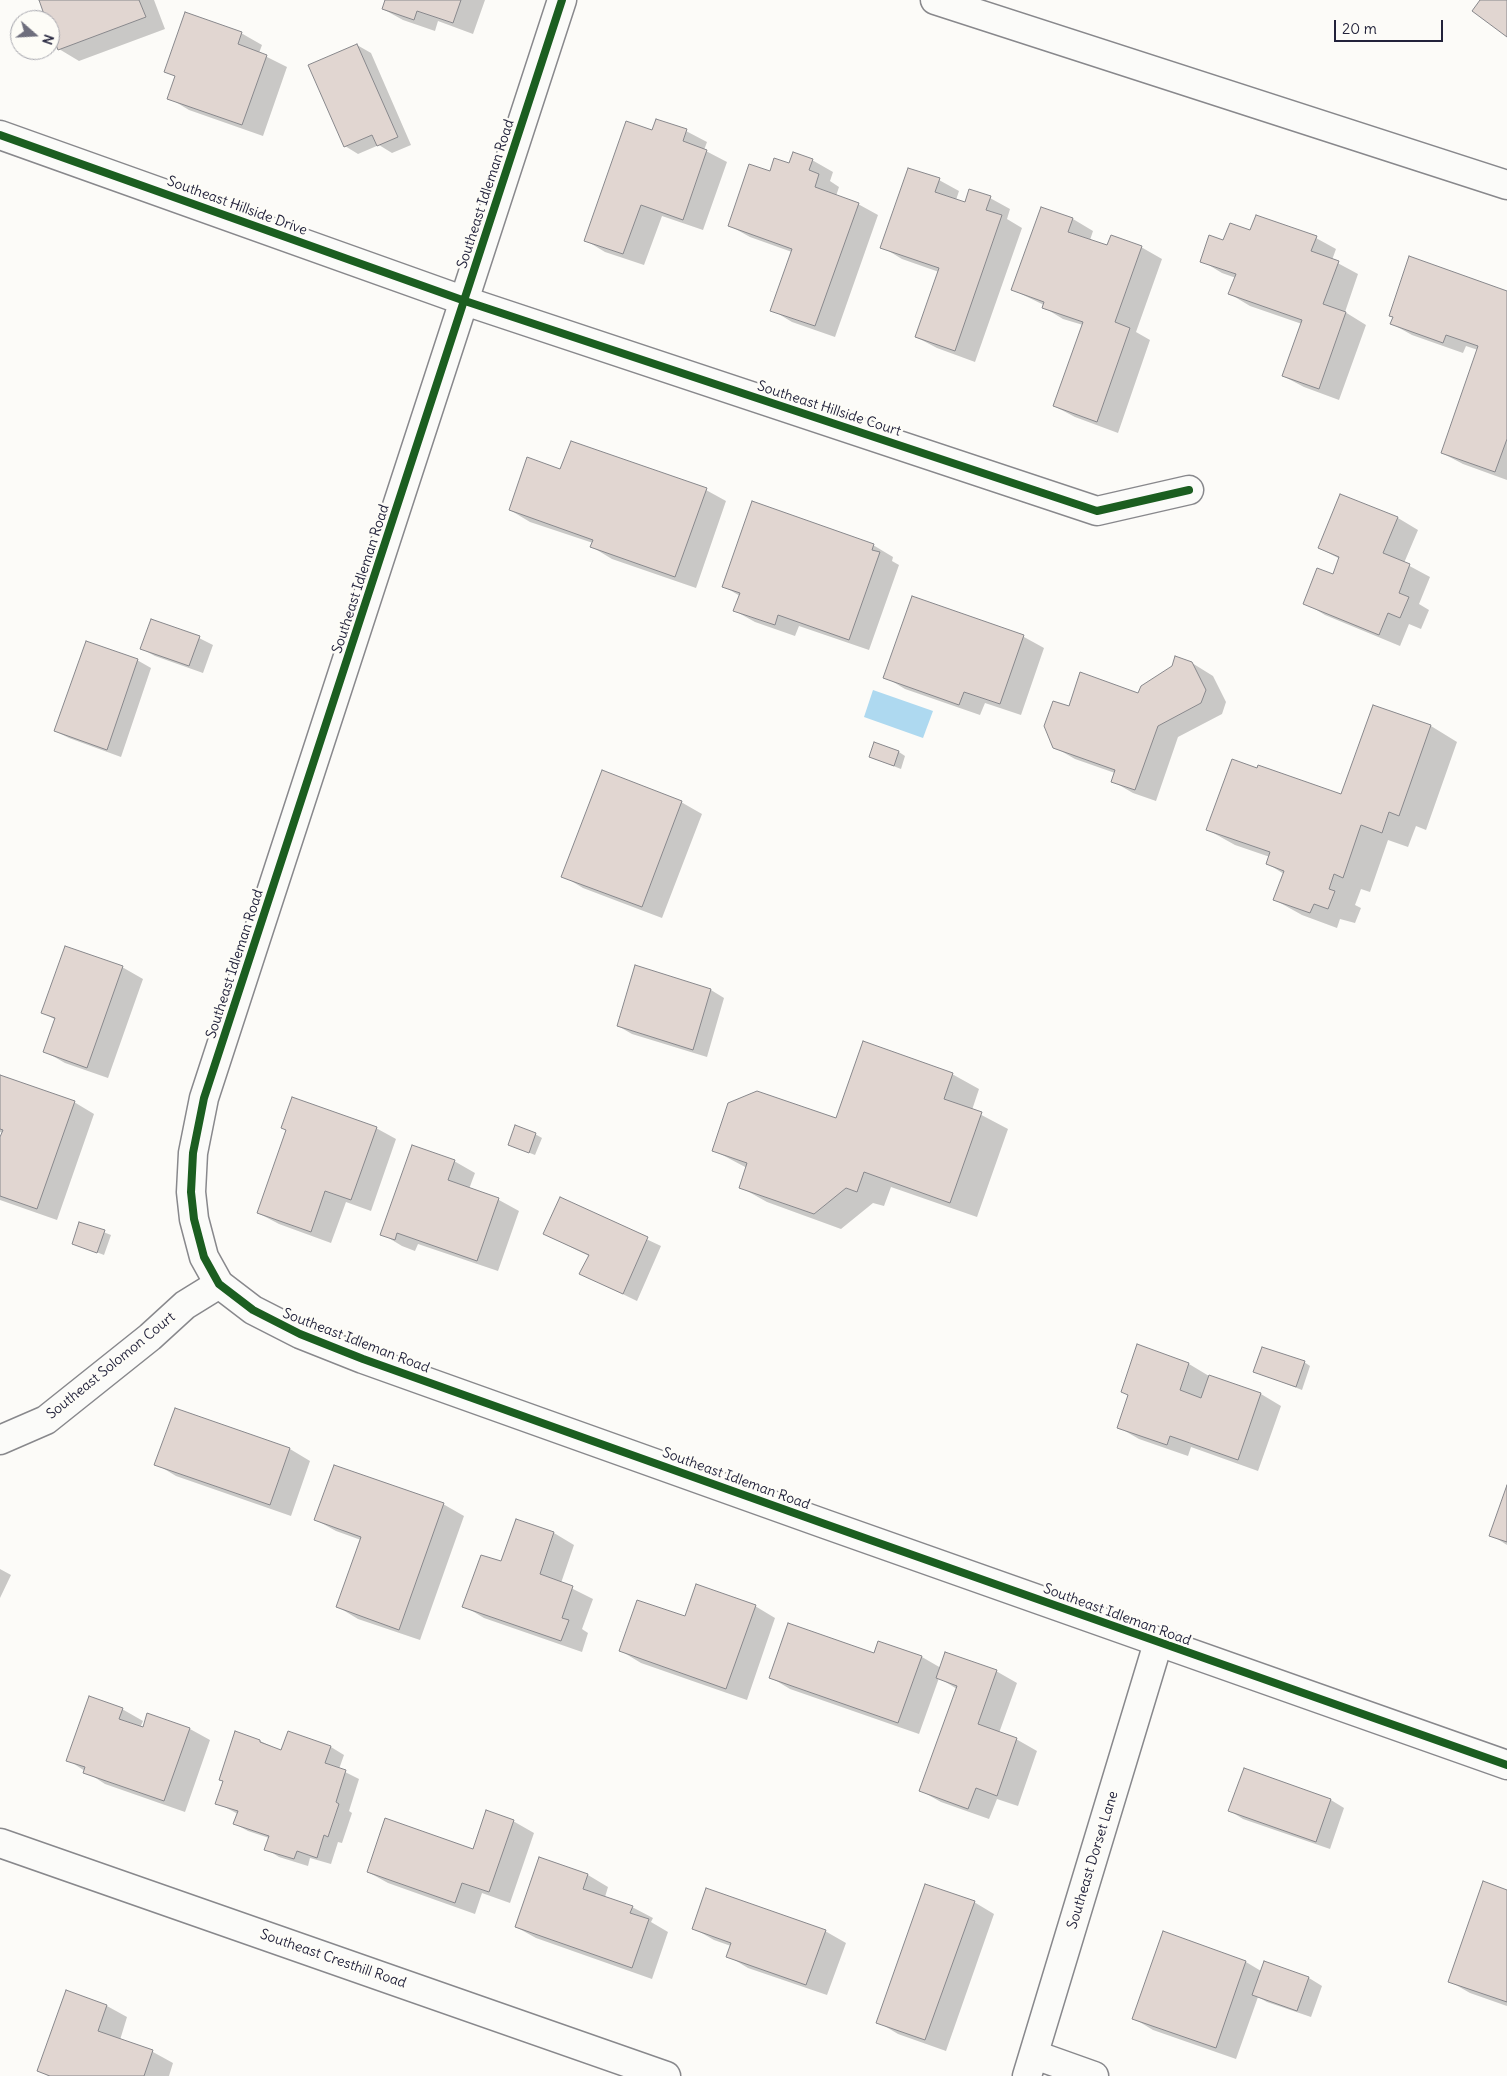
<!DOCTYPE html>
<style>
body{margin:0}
#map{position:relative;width:1507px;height:2076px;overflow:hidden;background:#fcfbf8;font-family:Delius,sans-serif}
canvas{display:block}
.north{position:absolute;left:10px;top:10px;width:50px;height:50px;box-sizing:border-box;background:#fdfcf7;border:1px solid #a5a5ac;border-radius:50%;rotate:109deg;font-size:14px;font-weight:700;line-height:20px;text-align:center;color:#22223b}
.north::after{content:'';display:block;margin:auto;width:18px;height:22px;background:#6e6e7d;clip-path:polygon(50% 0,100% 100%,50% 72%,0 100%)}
.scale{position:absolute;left:1334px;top:20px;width:109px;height:22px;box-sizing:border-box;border:2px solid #22223b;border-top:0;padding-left:6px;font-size:15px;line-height:18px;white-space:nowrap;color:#22223b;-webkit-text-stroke:4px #fdfcf7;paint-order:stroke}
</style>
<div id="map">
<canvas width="1507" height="2076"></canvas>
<div class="north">N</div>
<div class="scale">20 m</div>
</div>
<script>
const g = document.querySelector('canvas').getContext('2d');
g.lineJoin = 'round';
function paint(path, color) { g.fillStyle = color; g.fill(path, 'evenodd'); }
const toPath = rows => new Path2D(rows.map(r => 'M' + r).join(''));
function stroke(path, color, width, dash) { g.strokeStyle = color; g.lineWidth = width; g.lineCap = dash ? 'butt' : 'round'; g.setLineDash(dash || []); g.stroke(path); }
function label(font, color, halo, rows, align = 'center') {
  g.font = font + ' Delius,sans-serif'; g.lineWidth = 5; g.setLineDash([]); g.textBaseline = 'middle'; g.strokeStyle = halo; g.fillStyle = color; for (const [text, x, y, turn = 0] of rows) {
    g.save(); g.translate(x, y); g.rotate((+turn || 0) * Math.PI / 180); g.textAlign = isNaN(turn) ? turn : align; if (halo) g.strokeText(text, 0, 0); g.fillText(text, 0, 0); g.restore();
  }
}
paint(toPath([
 [873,690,933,711,923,738,864,717]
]), '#aed9f0');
paint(toPath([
 [40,0,154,0,165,29,79,61,59,49,50,26,50,20,48,20],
 [386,0,485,0,473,34,438,21,435,31,403,20,383,9],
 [241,33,262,45,259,53,287,67,263,136,189,110,169,98,176,77,166,71],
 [357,45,371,53,411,145,392,153,379,145,358,154,345,146],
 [686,131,707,142,704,150,727,162,703,230,662,216,644,265,605,252,585,240,653,132],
 [812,160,833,172,830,181,839,187,836,196,858,204,878,215,835,337,792,322,772,310,792,252,750,237,730,226,771,173,789,165],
 [939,180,959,191,956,200,965,203,990,198,1010,209,1007,219,1022,228,975,362,937,348,916,337,939,272,902,259,882,247],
 [1073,219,1093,231,1090,240,1108,247,1141,247,1162,259,1136,332,1150,340,1118,433,1075,417,1054,406,1083,325,1063,319,1043,307,1044,305,1013,290],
 [1251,232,1316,238,1336,249,1332,260,1358,274,1345,312,1366,325,1339,400,1304,387,1283,376,1302,324,1250,306,1230,294,1236,278,1222,273,1202,261,1224,242],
 [1507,292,1507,480,1463,464,1442,453,1478,350,1466,346,1463,353,1412,335,1392,324,1394,318,1390,315],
 [561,470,706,490,726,501,696,588,612,559,592,547,593,543,530,522,510,510],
 [1341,495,1398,518,1418,530,1404,563,1430,577,1419,604,1429,610,1421,629,1409,624,1400,646,1325,615,1305,603,1333,576,1340,559,1319,548],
 [873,545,893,557,892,561,899,565,869,650,799,626,795,636,755,622,735,611,740,596,723,586],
 [913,598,1024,637,1044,648,1021,715,985,703,980,715,905,689,885,677],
 [151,621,199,638,213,645,203,673,155,656,142,649],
 [137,660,151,668,121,757,69,738,55,731],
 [1192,663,1213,676,1226,702,1222,714,1178,737,1156,801,1133,793,1112,781,1115,773,1075,759,1054,747,1069,708,1139,694,1173,667],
 [1373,706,1431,726,1457,742,1426,830,1416,826,1408,847,1388,840,1370,892,1361,889,1355,905,1361,908,1355,923,1340,919,1337,928,1302,915,1275,900,1284,874,1268,864,1270,857,1235,845,1208,830,1342,795],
 [899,752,905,756,901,769,870,757],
 [681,802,702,814,662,918,583,888,563,876],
 [122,967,143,979,108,1078,65,1063,44,1051,56,1020,43,1013],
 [636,967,711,990,724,998,707,1057,632,1034,618,1026],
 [952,1074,979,1089,972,1110,1008,1129,977,1217,891,1187,884,1206,873,1203,841,1229,767,1202,740,1187,747,1168,713,1150,837,1120],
 [0,1076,74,1102,94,1114,57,1220,0,1200,0,1141,3,1133,0,1132],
 [376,1128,396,1139,371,1211,346,1202,331,1243,279,1224,258,1213],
 [535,1134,542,1138,535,1155,510,1145],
 [454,1161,475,1173,469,1189,499,1200,519,1211,498,1271,418,1244,415,1251,402,1246,382,1234],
 [561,1199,661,1246,637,1301,581,1274,589,1256,544,1234],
 [80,1223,111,1235,104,1255,73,1243],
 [1138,1346,1189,1364,1209,1376,1261,1394,1281,1406,1258,1471,1191,1447,1188,1456,1139,1439,1118,1427,1129,1396,1122,1392],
 [1304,1362,1310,1366,1302,1390,1254,1371],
 [175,1409,290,1449,310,1461,291,1516,176,1476,156,1464],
 [1507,1489,1507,1545,1491,1535],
 [443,1504,464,1516,420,1640,358,1619,338,1607,361,1540,336,1531,316,1520],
 [516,1520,554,1533,574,1545,561,1583,593,1599,582,1629,588,1633,582,1652,484,1618,464,1606,502,1563],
 [0,1569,11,1575,0,1598],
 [755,1606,775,1618,747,1700,641,1663,621,1651,686,1618],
 [875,1654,922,1657,941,1668,996,1671,1017,1683,999,1733,1016,1739,1037,1751,1018,1806,997,1799,989,1819,941,1802,921,1791,957,1689,939,1678,919,1734,790,1689,770,1677],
 [122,1709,143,1721,140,1728,190,1729,210,1740,185,1812,105,1784,68,1760],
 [260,1741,282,1751,331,1747,344,1755,339,1769,359,1779,349,1811,352,1813,342,1843,338,1842,331,1864,310,1858,308,1866,279,1857,266,1849,269,1838,248,1831,235,1824,238,1814,217,1803],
 [1331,1800,1344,1808,1330,1849,1243,1819,1230,1811],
 [513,1821,534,1833,510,1903,482,1893,475,1914,388,1883,368,1872,474,1850],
 [540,1859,588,1875,608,1887,605,1897,632,1907,653,1918,651,1922,668,1932,652,1979,536,1938,516,1927],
 [1507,1891,1507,2006,1470,1993,1449,1981],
 [974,1902,994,1914,946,2051,898,2034,878,2022],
 [693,1928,825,1931,846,1943,827,1995,748,1968,728,1956,731,1946,714,1940],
 [1246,1962,1261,1971,1265,1963,1309,1978,1322,1986,1311,2017,1267,2002,1258,1997,1236,2059,1153,2030,1133,2018],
 [67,1992,107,2006,127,2017,120,2040,153,2052,173,2063,169,2076,48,2076,39,2071]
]), '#0003');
const building = toPath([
 [39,0,139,0,146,17,58,50,50,30,50,20,46,20,39,0],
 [385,0,461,0,453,23,417,11,414,20,382,9,385,0],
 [1480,0,1507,0,1507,37,1472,11,1480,0],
 [185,12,242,32,238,44,267,55,242,125,167,99,175,76,164,72,185,12],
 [357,44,398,137,377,146,372,135,344,147,308,65,357,44],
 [656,119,687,129,683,141,707,150,683,220,641,205,623,254,584,241,626,121,652,130,656,119],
 [793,152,813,159,809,170,819,174,815,187,859,203,815,326,770,311,792,249,728,226,749,164,770,171,774,158,789,163,793,152],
 [908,168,940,178,935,192,965,202,969,189,991,196,986,210,1002,215,955,351,915,337,939,268,880,248,908,168],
 [1041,207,1073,218,1068,232,1107,245,1111,235,1142,246,1115,322,1130,328,1097,422,1053,406,1083,322,1042,308,1044,302,1011,290,1041,207],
 [1256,215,1317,236,1311,251,1339,261,1323,304,1346,312,1319,389,1282,376,1302,320,1228,294,1236,274,1200,262,1209,235,1223,240,1230,223,1250,230,1256,215],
 [1409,256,1507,291,1507,439,1495,472,1441,453,1478,346,1446,335,1443,343,1390,324,1393,317,1389,316,1409,256],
 [571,441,707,488,675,577,590,547,593,540,509,510,527,457,560,469,571,441],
 [1340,494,1398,517,1383,553,1410,564,1399,593,1409,597,1400,618,1388,613,1379,635,1303,604,1317,568,1333,574,1339,557,1318,548,1340,494],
 [752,501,874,544,872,550,880,552,849,640,778,615,775,625,733,611,740,593,722,587,752,501],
 [912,596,1024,635,1000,704,964,692,959,705,883,678,912,596],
 [151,619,200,636,189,666,140,649,151,619],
 [86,641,138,659,107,750,54,731,86,641],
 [1175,656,1192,662,1206,690,1201,703,1158,726,1135,790,1111,782,1115,770,1053,748,1044,726,1053,701,1069,706,1080,672,1138,693,1141,686,1172,666,1175,656],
 [1373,705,1431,725,1399,816,1389,812,1382,833,1361,825,1343,878,1334,874,1329,889,1335,891,1328,909,1314,904,1310,913,1273,900,1284,871,1266,864,1270,852,1206,830,1232,759,1257,768,1258,765,1341,794,1373,705],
 [874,742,899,751,894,766,869,757,874,742],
 [602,770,682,801,642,907,561,877,602,770],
 [65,946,123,966,87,1068,43,1052,55,1018,41,1013,65,946],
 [635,965,711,989,693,1050,617,1026,635,965],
 [863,1041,953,1073,944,1099,982,1112,950,1203,864,1172,857,1192,846,1188,814,1214,739,1188,747,1163,712,1151,728,1103,757,1091,836,1118,863,1041],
 [0,1075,75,1101,37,1209,0,1196,0,1137,3,1130,0,1129,0,1075],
 [292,1097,377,1127,351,1200,325,1191,311,1232,257,1213,286,1130,281,1128,292,1097],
 [515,1125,536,1133,529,1153,508,1145,515,1125],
 [412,1145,455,1160,448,1180,499,1198,477,1261,397,1233,395,1240,380,1235,412,1145],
 [560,1197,648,1237,623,1294,579,1274,589,1255,543,1234,560,1197],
 [79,1222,105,1230,97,1253,72,1244,79,1222],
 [1137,1344,1189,1363,1180,1390,1201,1398,1209,1375,1261,1393,1238,1460,1170,1436,1167,1445,1117,1428,1128,1395,1121,1392,1137,1344],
 [1262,1347,1305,1361,1296,1387,1253,1372,1262,1347],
 [175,1408,290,1448,270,1505,154,1465,175,1408],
 [334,1465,444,1503,399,1630,336,1607,361,1537,314,1520,334,1465],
 [1507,1485,1507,1542,1489,1536,1507,1485],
 [516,1519,554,1532,540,1574,573,1586,562,1618,569,1620,561,1641,462,1607,481,1555,501,1561,516,1519],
 [696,1584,756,1605,726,1689,619,1651,637,1600,685,1616,696,1584],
 [788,1623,874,1653,878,1641,922,1656,898,1723,769,1678,788,1623],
 [945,1652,997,1670,978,1724,1017,1738,997,1796,976,1788,968,1809,919,1791,957,1686,936,1678,945,1652],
 [89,1696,123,1708,119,1719,143,1727,147,1713,190,1728,164,1801,83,1773,85,1767,66,1761,89,1696],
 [235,1731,260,1740,260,1742,281,1750,288,1731,331,1746,325,1763,346,1770,336,1802,339,1804,328,1837,324,1835,317,1858,297,1851,294,1859,264,1850,269,1836,233,1824,238,1811,215,1804,223,1781,219,1780,235,1731],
 [1244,1768,1331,1799,1316,1842,1228,1811,1244,1768],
 [486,1810,514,1820,489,1892,462,1883,455,1903,367,1872,385,1818,473,1849,486,1810],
 [539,1857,588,1874,583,1889,633,1906,630,1913,649,1919,632,1968,515,1927,539,1857],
 [1483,1881,1507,1890,1507,2002,1448,1982,1483,1881],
 [925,1884,975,1901,925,2040,876,2023,925,1884],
 [706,1888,826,1930,806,1985,726,1957,731,1943,692,1929,706,1888],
 [1163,1931,1246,1961,1216,2048,1132,2019,1163,1931],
 [1264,1961,1309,1977,1297,2011,1252,1995,1264,1961],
 [66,1990,107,2005,98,2031,153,2050,144,2076,50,2076,37,2071,66,1990]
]);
paint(building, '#e1d6d1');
stroke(building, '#88888c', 1);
const minor = toPath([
 [935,0,1507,185],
 [0,135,465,301,1097,511,1189,490],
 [0,1440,46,1420,150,1337,185,1305,219,1284],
 [0,1843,666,2076],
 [1035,2055,1094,2076],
 [1027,2076,1158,1643]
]);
const major = toPath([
 [562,0,204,1098,193,1153,191,1192,194,1219,204,1257,219,1284,253,1310,300,1334,363,1359,825,1524,1507,1765]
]);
stroke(minor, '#88888c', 31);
stroke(major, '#88888c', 31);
stroke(minor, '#fbfbf9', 28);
stroke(major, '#fbfbf9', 28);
stroke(toPath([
 [562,0,204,1098,193,1153,191,1192,194,1219,204,1257,219,1284,253,1310,300,1334,363,1359,825,1524,1507,1765],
 [0,135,465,301,1097,511,1189,490]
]), '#1b5e20', 8);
label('14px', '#22223b', '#fdfcf7', [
 ["Southeast Idleman Road",486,194,-72],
 ["Southeast Hillside Drive",237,206,20],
 ["Southeast Hillside Court",829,409,18],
 ["Southeast Idleman Road",361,579,-72],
 ["Southeast Idleman Road",235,964,-72],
 ["Southeast Idleman Road",356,1341,21],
 ["Southeast Solomon Court",111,1366,-39],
 ["Southeast Idleman Road",736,1479,20],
 ["Southeast Idleman Road",1117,1615,20],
 ["Southeast Dorset Lane",1093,1860,-73],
 ["Southeast Cresthill Road",333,1959,19]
]);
</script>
